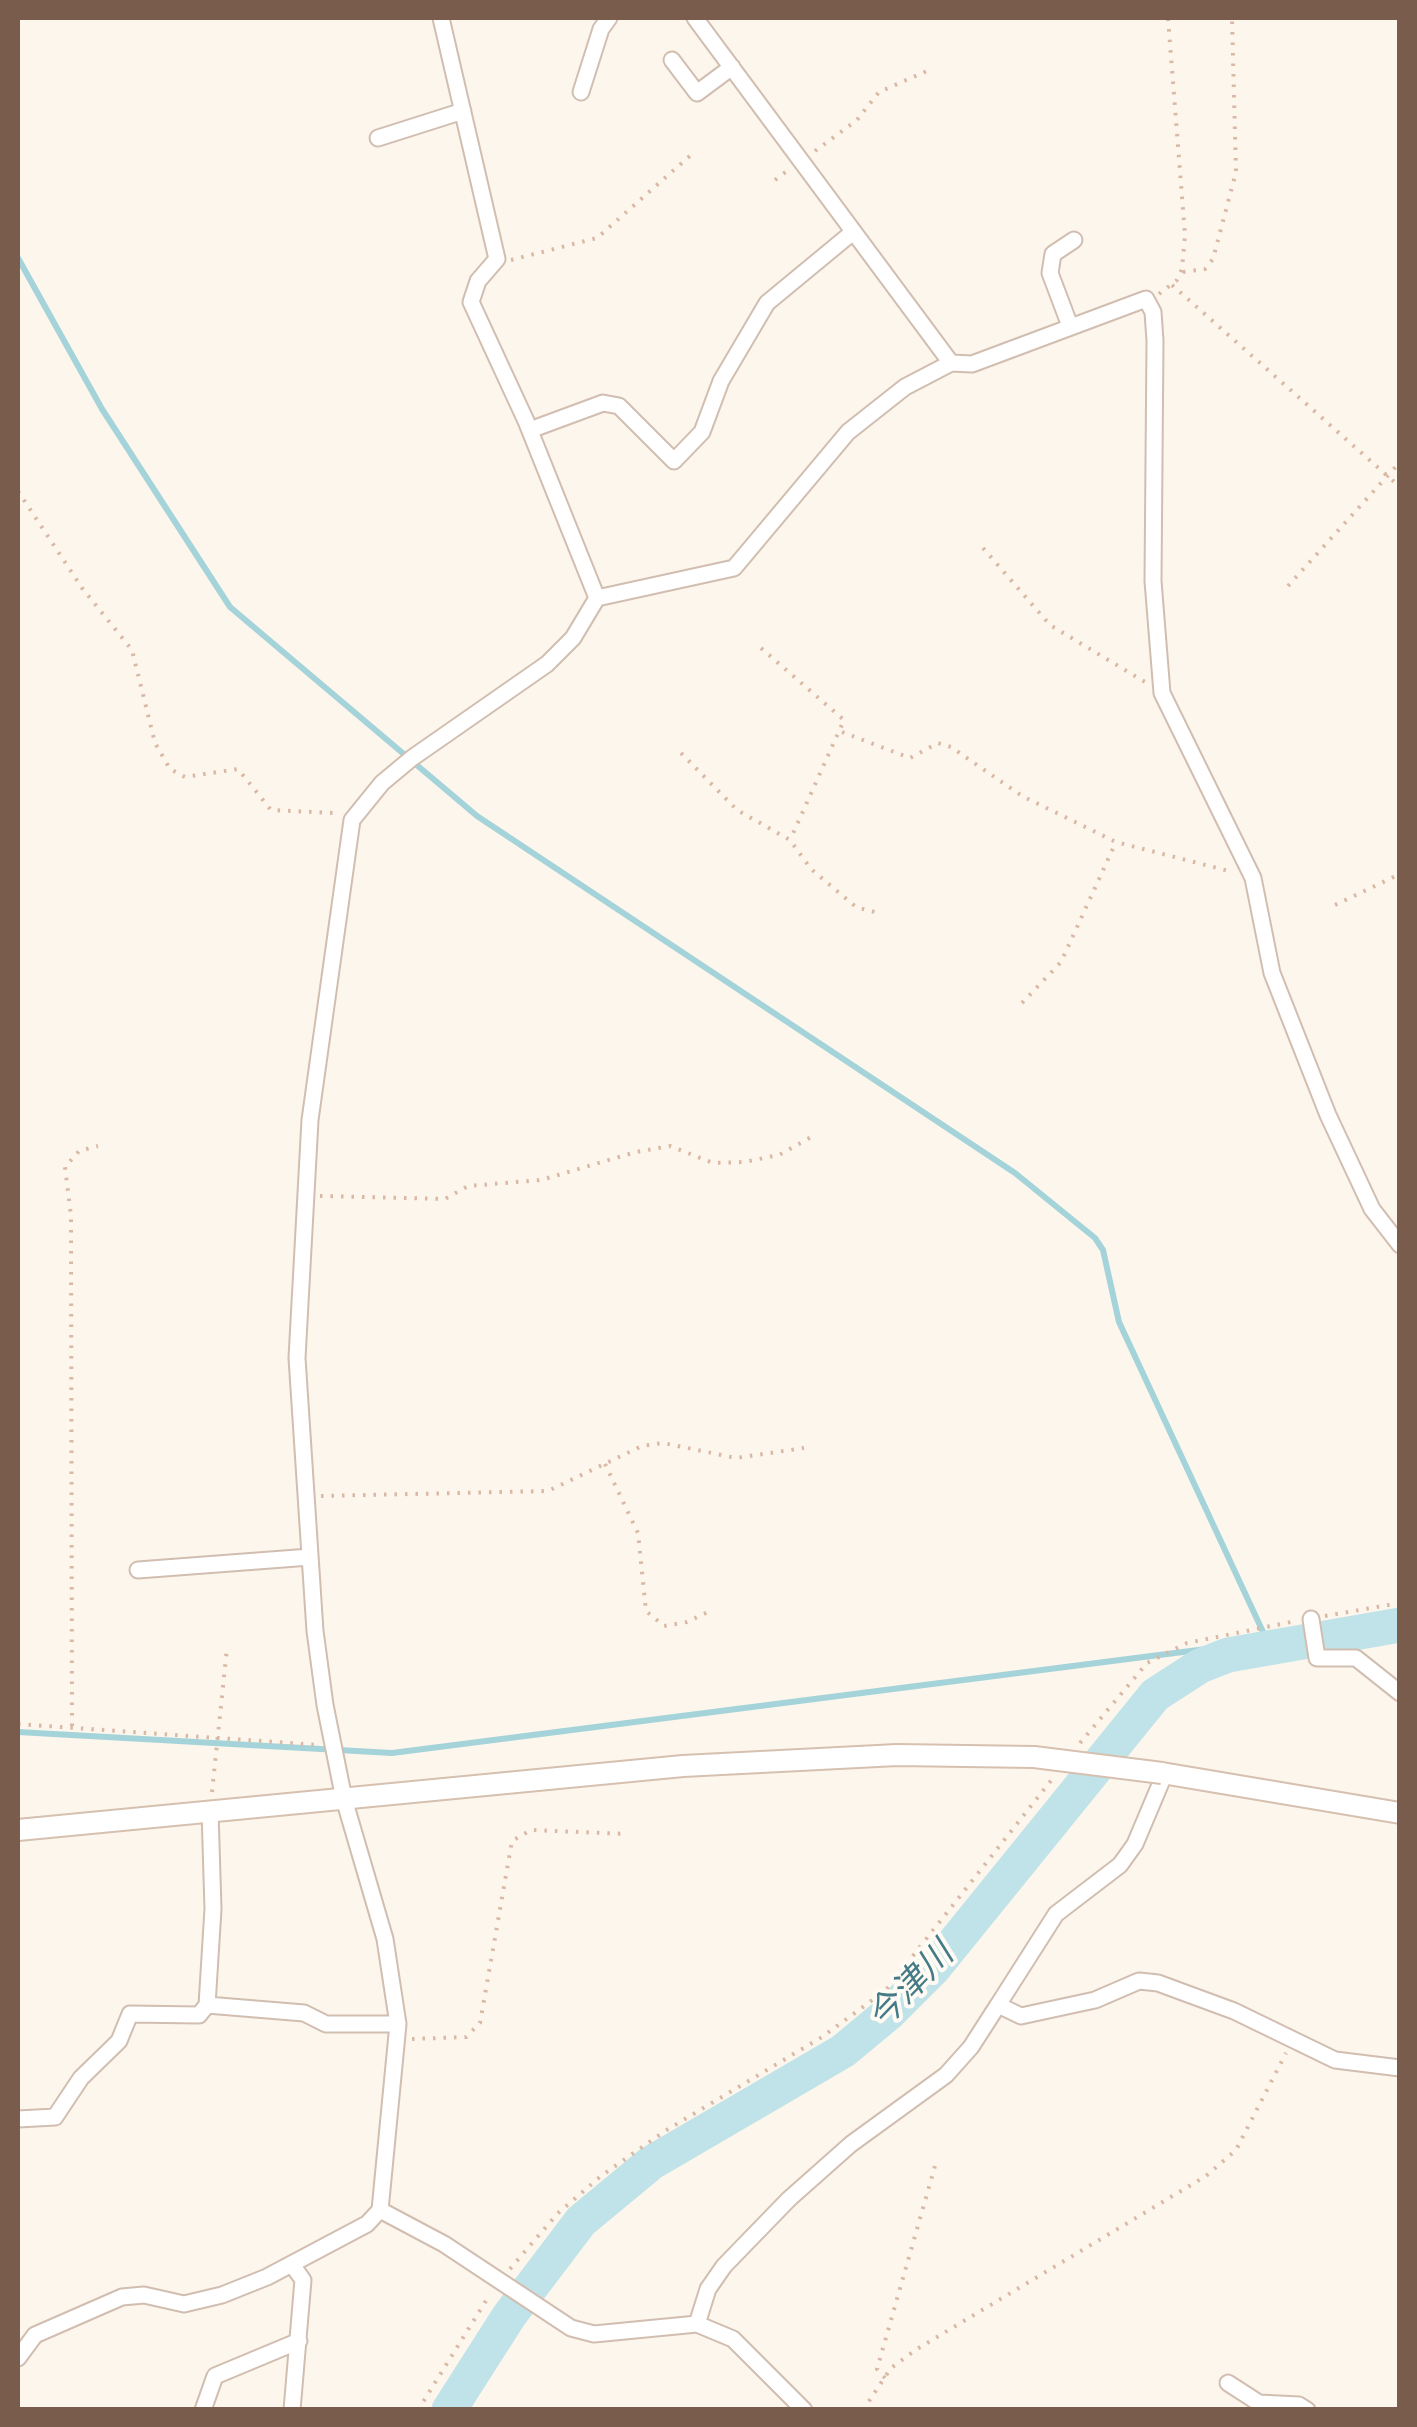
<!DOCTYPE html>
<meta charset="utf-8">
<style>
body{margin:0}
#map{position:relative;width:1417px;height:2427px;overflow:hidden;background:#fdf6ec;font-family:Cabin,sans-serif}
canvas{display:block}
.frame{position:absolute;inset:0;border:20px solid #7a5c4d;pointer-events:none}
</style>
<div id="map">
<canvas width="1417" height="2427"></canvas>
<div class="frame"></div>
</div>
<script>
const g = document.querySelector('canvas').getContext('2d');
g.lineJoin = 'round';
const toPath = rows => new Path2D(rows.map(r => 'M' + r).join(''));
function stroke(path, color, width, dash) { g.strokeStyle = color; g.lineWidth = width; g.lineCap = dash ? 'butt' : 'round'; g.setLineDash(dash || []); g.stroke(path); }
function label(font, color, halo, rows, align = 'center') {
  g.font = font + ' Cabin,"Noto Sans JP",sans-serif'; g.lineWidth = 8; g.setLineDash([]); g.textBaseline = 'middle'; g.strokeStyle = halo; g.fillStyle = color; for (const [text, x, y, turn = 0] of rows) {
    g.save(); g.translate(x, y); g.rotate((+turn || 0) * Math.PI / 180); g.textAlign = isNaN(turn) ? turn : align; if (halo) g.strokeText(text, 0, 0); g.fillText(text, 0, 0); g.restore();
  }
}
stroke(toPath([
 [18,258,102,409,230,607,477,816,1015,1173,1095,1238,1103,1250,1119,1322,1270,1647],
 [1384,1627,1400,1635],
 [18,1732,392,1753,1214,1648,1267,1636]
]), '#a5d3da', 6);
stroke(toPath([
 [449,2410,509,2316,581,2221,651,2163,843,2051,890,2012,933,1969,1155,1695,1200,1666,1228,1655,1400,1625]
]), '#bfe3e8', 35);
const street = toPath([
 [695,18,951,363],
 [672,60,697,93,732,67],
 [581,92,601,29,609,18],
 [378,138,463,111],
 [1070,326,1050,273,1053,254,1074,240],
 [530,430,603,403,619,406,674,461,702,432,721,381,767,303,853,232],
 [597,598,734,568,848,432,905,387,951,363,972,364,1146,299,1153,312,1155,341,1153,581,1162,693,1253,878,1272,973,1328,1115,1372,1209,1400,1245],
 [138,1570,310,1557],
 [1311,1619,1317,1658,1356,1658,1400,1693],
 [207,2005,304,2013,326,2024,398,2024],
 [998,2005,1056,1914,1120,1865,1135,1844,1165,1773],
 [18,2119,55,2117,81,2078,119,2041,130,2014,199,2015,207,2005,213,1909,210,1811],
 [380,2210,444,2244,571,2328,594,2334,697,2324,733,2339,804,2410],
 [697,2324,708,2289,724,2266,789,2199,851,2144,946,2075,971,2047,998,2005,1021,2016,1095,2000,1139,1981,1158,1983,1234,2011,1335,2060,1400,2068],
 [18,2358,35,2335,122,2297,144,2295,184,2304,222,2295,267,2277,367,2224,380,2210,398,2024,385,1939,344,1799,325,1705,315,1631,297,1358,310,1120,352,820,382,783,412,758,547,664,573,638,597,598,526,421,471,302,478,281,497,259,441,18],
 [1228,2383,1259,2403,1299,2405,1307,2410],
 [203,2410,215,2376,299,2341],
 [292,2410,303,2280,293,2266]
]);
const secondary = toPath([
 [1162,1773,1400,1813],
 [18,1830,683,1766,897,1755,1034,1757]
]);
stroke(street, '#d1beb0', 19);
stroke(secondary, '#d6c0b0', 24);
stroke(toPath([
 [815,151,857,120,879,92,927,71],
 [775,180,787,171],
 [511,260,597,238,692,154],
 [1183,272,1205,269,1213,259,1236,172,1232,18],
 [1172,285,1400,487],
 [1159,294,1177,280,1182,269,1185,235,1168,18],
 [18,491,82,588,132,650,155,743,170,769,185,777,238,769,271,810,335,813],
 [983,548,1050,625,1145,682],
 [1288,586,1400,462],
 [761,648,844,720,791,838],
 [842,732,910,758,938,743,951,747,1022,796,1116,842,1229,871],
 [681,753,737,810,790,840,811,869,856,907,882,914],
 [1335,905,1400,874],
 [1022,1003,1061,962,1116,842],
 [320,1196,445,1199,468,1186,541,1180,636,1152,670,1146,713,1163,744,1162,779,1155,813,1136],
 [605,1464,638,1533,646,1611,664,1626,687,1622,708,1612],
 [321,1496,548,1491,642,1446,663,1443,736,1458,804,1448],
 [1325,1616,1400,1603],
 [18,1724,318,1745],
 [72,1726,71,1216,65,1167,79,1151,98,1146],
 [1080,1743,1147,1663,1187,1643,1296,1621],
 [212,1792,227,1648],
 [412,2039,466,2037,480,2023,512,1841,531,1830,627,1834],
 [510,2269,557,2214,601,2176,665,2131,822,2037,886,1990,1053,1778],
 [885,2378,877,2369,935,2166],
 [418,2410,489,2296],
 [863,2410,891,2368,917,2349,1206,2176,1236,2150,1286,2053]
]), '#d9b8a5', 4, [2.5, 8]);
stroke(street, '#fff', 15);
stroke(secondary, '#fff', 20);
const secondaryBridge = toPath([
 [1034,1757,1162,1773]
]);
stroke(secondaryBridge, '#d6c0b0', 24, []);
stroke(secondaryBridge, '#fff', 20);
label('italic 35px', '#437c86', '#fffaf3', [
 ["今津川",911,1986,-46]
]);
</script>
